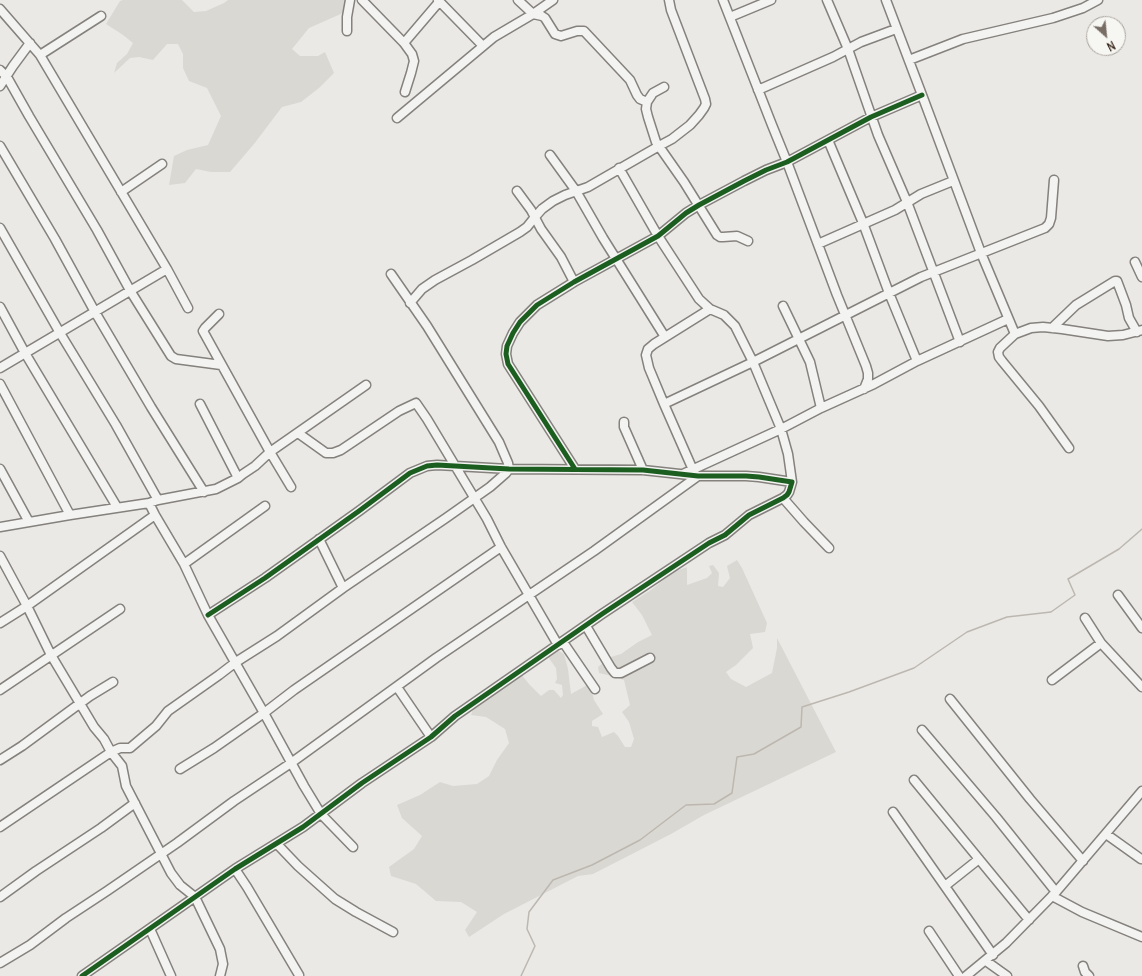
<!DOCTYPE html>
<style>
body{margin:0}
#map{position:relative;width:1142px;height:976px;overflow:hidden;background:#eae9e6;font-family:Delius,sans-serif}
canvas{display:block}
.north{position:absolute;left:1086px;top:16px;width:40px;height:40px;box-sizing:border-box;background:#f6f6f2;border:1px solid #aba49d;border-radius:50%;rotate:153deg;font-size:11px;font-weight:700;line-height:16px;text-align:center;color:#3b2a1e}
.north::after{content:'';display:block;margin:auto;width:14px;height:18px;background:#786d64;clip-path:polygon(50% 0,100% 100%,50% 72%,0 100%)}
</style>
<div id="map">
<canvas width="1142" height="976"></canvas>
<div class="north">N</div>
</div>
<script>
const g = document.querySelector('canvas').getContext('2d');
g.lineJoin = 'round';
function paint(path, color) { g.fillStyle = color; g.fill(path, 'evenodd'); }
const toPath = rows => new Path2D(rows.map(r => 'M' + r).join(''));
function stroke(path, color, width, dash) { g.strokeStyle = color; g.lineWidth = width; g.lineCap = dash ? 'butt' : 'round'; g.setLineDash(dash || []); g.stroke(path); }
paint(toPath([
 [123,0,182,0,194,12,206,11,224,3,228,0,347,0,343,13,309,28,292,49,300,56,318,56,325,52,334,73,319,88,301,102,282,107,254,144,230,172,211,172,196,169,185,183,169,185,174,156,187,150,208,145,221,116,207,88,189,81,183,68,183,54,178,44,167,44,153,60,139,57,130,58,114,73,117,63,127,54,133,43,123,35,106,24,120,1],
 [737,560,742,568,767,623,765,632,750,634,753,648,736,665,726,672,731,679,746,687,772,673,777,648,777,638,836,752,704,815,671,834,593,874,578,876,504,914,469,937,465,930,477,912,461,902,436,901,416,884,391,876,389,867,414,849,422,836,402,818,397,805,420,795,440,782,453,786,477,784,489,776,497,760,509,743,505,729,486,717,471,715,473,709,521,674,529,684,541,696,549,690,554,690,561,698,563,695,562,685,555,683,557,679,556,668,548,657,559,651,564,654,568,669,571,694,587,685,592,692,594,700,603,714,592,721,592,726,598,727,602,737,614,732,618,736,625,747,631,747,634,739,629,722,622,712,630,705,624,680,612,676,599,673,598,667,611,657,621,654,638,642,652,635,642,615,632,602,651,590,673,572,687,567,687,585,707,578,712,573,709,566,713,565,719,573,718,586,723,587,730,578,727,566]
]), '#dad8d3');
stroke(toPath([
 [521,976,535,946,527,929,529,912,553,880,592,865,640,840,686,805,714,804,732,793,737,757,754,754,801,727,802,707,849,692,914,668,967,632,1007,617,1051,612,1075,595,1068,579,1119,549,1142,529]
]), '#bcb7af', 1.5);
const minor = toPath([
 [362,0,404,43,412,54,414,61,411,73,405,92],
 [438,0,483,46],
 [518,0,533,14,542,16,545,18,555,34,561,36,577,31,584,31,630,80,637,95,640,99,647,102],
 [723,0,772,125,787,162,837,295,866,366,868,373,868,379,864,389],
 [827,0,848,49,878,135,907,202,960,342],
 [886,0,922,95,981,253,1015,334],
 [0,9,40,55,167,269,188,308],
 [730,17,771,0],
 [347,31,347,17,350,0],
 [404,43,439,2],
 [40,55,101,16],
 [909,60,963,39,1053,18,1083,8,1098,0],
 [0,70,7,77,29,116,97,230,131,292,171,356,176,359,221,365],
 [0,86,13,66,30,43],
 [664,87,653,93,647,102,646,109,648,117,656,142,684,182,717,235,720,237,723,237,737,236,748,241],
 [758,90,833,57,861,42,896,29],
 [397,118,494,37,533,14,553,0],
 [828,140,863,223,889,293,917,361],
 [0,146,55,239,95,312,151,407,204,492],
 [550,155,576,191,603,238,665,337],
 [619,168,658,236,699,299,710,309,724,315,735,326,753,362,781,429,788,454,792,482],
 [517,191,531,210,541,229,561,257,574,282],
 [121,192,162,164],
 [0,228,60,333,116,425,158,500],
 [818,244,895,210,921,194,953,181],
 [1135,262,1142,277],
 [410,303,422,289,435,280,472,260,520,232,527,227,535,217,542,209,553,201,565,195,588,187,659,146,672,139,690,125,699,115,704,108,706,104,705,99,671,10,669,0],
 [783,306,810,362,821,408],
 [0,307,25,353,117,507],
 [219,314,205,328,203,331,270,452,291,487],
 [1052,328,1076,305,1115,281,1117,281,1126,305,1129,318,1137,332],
 [0,368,167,269],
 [0,384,70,515],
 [200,404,238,478],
 [664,404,753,362,921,277,1045,228,1049,224,1051,218,1054,180],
 [624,422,624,427,643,470],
 [298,433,326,453,333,453,341,450,399,411,416,403,427,419,487,519,501,547,558,645],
 [1069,448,1039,406,1002,361,999,357,998,352,1000,348,1015,334,1031,328,1043,327,1062,329,1108,336,1123,335,1142,330],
 [0,469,29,522],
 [575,469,508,364,506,354,507,346,513,333,520,322,537,305,574,282,658,236,686,213,699,205,744,181,766,170,787,162,871,117,922,95],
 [693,470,664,404,649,368,646,355,648,349,654,344,710,309],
 [683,474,781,429,821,408,874,384,917,361,1008,319],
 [783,498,804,522,829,548],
 [149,503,155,515,184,564,208,615,264,713,304,786,321,814,353,847],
 [0,527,70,515,149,503,158,500,216,489,238,478,243,474,255,466,270,452,366,385],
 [319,539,343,588],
 [0,556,27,606,51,655,94,727,104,739,111,752,122,766,126,786,171,873,180,885,195,897,220,949,223,964,220,976],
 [184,564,265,506],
 [1118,595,1142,628],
 [1085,618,1101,643,1142,687],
 [0,623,27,606,155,515],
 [586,626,611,668,615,673,621,673,650,658],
 [563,642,595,689],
 [1052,680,1101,643],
 [397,687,431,737],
 [0,690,120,609],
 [950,699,1030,799,1083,861],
 [922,730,996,817,1056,892],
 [0,760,22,746,90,696,113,682],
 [180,769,214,748,264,713,294,690,501,547],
 [914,780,1029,920],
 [893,812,993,955],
 [0,827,111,752,120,748,130,748,156,726,168,711,219,675,236,662,277,636,343,588,446,518,490,487,506,473,509,469,508,463,499,442,427,326,391,274],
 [1106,834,1141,859],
 [277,844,298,866,335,899,356,912,393,932],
 [235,869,247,887,299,975],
 [945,886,979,859],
 [1052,896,1082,912,1142,937],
 [0,897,36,871,101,828,135,803],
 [150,929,171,976],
 [929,931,959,976],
 [986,961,1007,976],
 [0,963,30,945,66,918,107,891,177,843,234,801,291,763,436,658,594,551,698,476],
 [1083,966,1085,972,1089,976],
 [82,976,235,869,303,827,362,783,431,737,455,716,602,614,709,543,725,535,749,515,783,498,787,495,789,492,792,482,759,477,746,476,698,476,643,470,509,469,437,465,427,466,410,473,359,511,265,578,208,615],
 [966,976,1006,943,1056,892,1142,791]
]);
stroke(minor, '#85817d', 11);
stroke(minor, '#f3f3f1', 8);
stroke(toPath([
 [575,469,508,364,506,354,507,346,513,333,520,322,537,305,574,282,658,236,686,213,699,205,744,181,766,170,787,162,871,117,922,95],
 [82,976,235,869,303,827,362,783,431,737,455,716,602,614,709,543,725,535,749,515,783,498,787,495,789,492,792,482,759,477,746,476,698,476,643,470,509,469,437,465,427,466,410,473,359,511,265,578,208,615]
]), '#1b5e20', 5);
</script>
